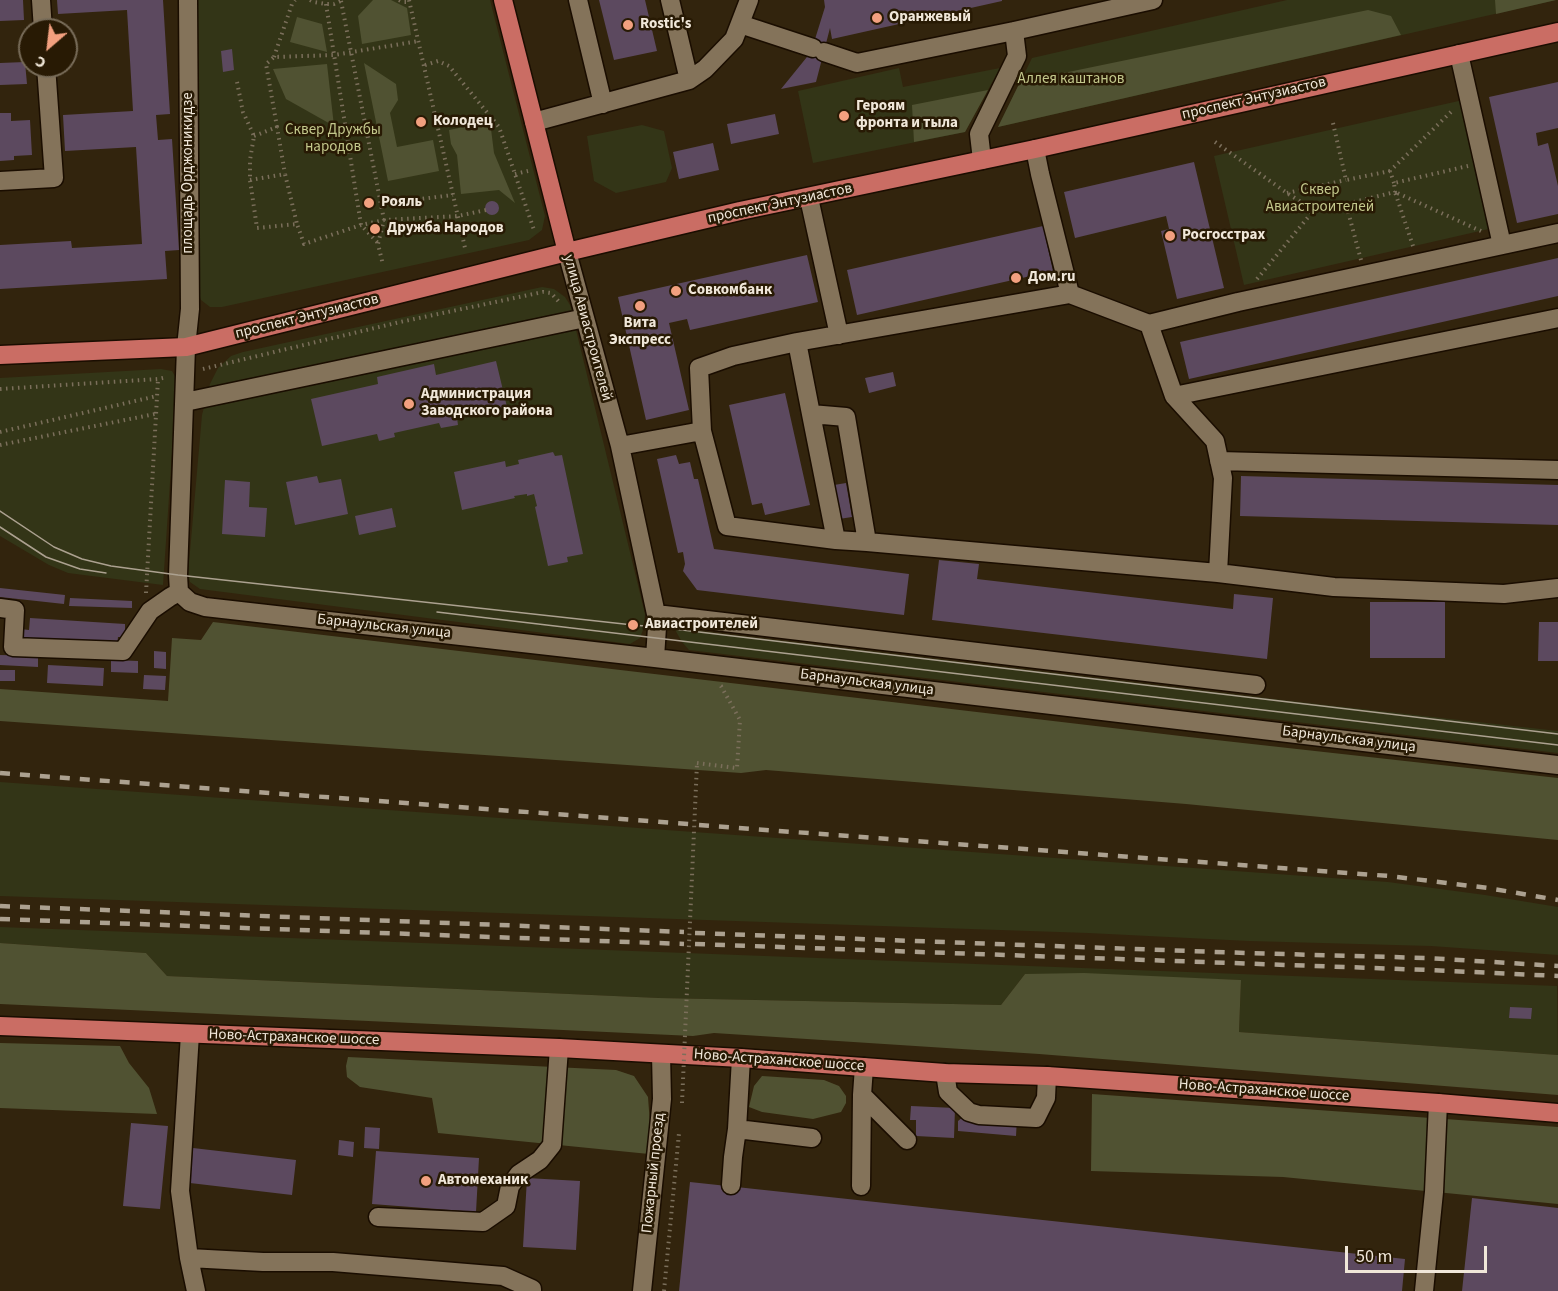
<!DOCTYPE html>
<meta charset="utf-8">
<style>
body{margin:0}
#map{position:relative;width:1558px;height:1291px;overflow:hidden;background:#32240d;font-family:"Source Sans 3",sans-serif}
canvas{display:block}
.north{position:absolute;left:18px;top:18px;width:60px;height:60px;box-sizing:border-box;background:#281a04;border:2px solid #786c59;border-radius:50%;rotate:208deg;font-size:16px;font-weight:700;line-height:24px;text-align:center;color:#f0e7d9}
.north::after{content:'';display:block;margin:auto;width:21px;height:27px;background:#f2a07f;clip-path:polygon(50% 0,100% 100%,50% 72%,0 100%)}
.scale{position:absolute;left:1345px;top:1246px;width:142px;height:27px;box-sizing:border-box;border:3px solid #f0e7d9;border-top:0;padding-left:8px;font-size:18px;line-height:21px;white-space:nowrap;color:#f0e7d9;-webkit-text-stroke:4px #281a04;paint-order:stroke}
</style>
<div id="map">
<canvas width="1558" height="1291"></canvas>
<div class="north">С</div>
<div class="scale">50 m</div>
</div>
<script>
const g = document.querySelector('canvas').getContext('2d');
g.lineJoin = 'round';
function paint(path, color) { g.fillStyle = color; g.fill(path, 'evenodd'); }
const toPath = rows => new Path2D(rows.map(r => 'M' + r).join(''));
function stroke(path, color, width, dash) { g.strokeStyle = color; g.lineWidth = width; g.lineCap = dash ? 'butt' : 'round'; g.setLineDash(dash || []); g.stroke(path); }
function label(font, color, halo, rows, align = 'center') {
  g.font = font + ' "Source Sans 3",sans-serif'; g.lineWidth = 5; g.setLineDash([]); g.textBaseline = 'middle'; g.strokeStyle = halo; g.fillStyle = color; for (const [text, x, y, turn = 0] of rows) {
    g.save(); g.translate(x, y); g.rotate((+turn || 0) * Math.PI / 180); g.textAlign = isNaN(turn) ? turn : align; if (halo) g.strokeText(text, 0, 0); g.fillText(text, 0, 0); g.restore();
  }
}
paint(toPath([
 [192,0,490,0,545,216,542,230,529,240,222,307,210,307,201,300,195,287],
 [1287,0,1556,0,998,127,1032,58],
 [899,68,903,87,1000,68,965,132,813,163,798,91],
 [1463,100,1493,228,1244,285,1214,156],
 [642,125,664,131,672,168,666,182,616,193,594,181,587,136],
 [542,287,554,289,565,297,570,305,645,614,644,627,640,638,630,644,200,589,190,582,188,574,202,415,210,384,218,368,231,356,243,352],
 [161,369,172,371,177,380,163,585,68,573,49,565,0,536,0,378],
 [674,628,1299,702,1558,731,1558,753,689,650,682,642],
 [0,782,1388,882,1485,895,1558,907,1558,955,1431,946,1249,941,1088,933,0,896],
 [0,927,1557,986,1558,1055,1239,1032,1241,980,1025,974,1001,1005,659,998,167,976,146,953,0,943]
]), '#333517');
paint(toPath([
 [373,0,391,0,407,8,411,35,362,44,358,16],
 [1495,0,1556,0,1496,14],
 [1368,10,1391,16,1401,35,998,127,1020,82],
 [297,17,322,24,327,52,290,42],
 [364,63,396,84,398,100,390,113,397,147,433,140,439,171,388,181],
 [327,64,334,126,286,99,273,69],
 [988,90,965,132,914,142,912,105],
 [479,124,491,129,494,153,515,203,499,190,461,194,457,155,451,144,449,130],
 [213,622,1189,737,1558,778,1558,840,1186,804,766,770,741,773,0,721,0,689,168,701,172,638,201,640],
 [0,943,146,953,167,976,659,998,1001,1005,1025,974,1084,973,1241,980,1239,1032,1558,1055,1558,1095,1039,1054,714,1033,693,1036,0,1004],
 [0,1043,120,1046,129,1063,149,1088,157,1114,0,1108],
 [348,1057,616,1070,634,1076,648,1097,650,1124,649,1154,438,1133,432,1098,360,1087,347,1077,346,1066],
 [762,1076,824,1080,839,1086,846,1096,846,1103,841,1112,813,1119,762,1112,749,1107,754,1086],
 [1092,1094,1558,1127,1558,1204,1283,1177,1091,1171]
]), '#505232');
paint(toPath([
 [0,0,23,0,24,20,0,21],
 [57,0,163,0,170,114,156,115,158,140,172,139,179,250,165,251,167,279,0,289,0,245,71,241,72,248,142,244,136,147,65,151,63,115,133,111,127,10,58,14],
 [599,0,645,0,657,51,614,60],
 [824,0,1002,0,1002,1,832,39,830,28,816,82,781,89,811,52,825,7],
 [232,49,234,70,223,72,221,51],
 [25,62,27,84,0,85,0,63],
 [1558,82,1558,128,1536,133,1538,146,1548,143,1558,186,1558,214,1517,223,1489,97],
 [0,113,11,113,11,121,30,120,32,155,14,156,14,160,0,161],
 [775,114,779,134,731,144,727,124],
 [713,143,719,170,679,179,673,152],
 [1194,162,1224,288,1177,299,1161,231,1169,229,1166,216,1075,238,1064,192],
 '485 208a7 7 0 1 1 14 0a7 7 0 1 1-14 0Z',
 [1043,226,1053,271,857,315,847,270],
 [807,255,818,302,690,330,687,319,669,323,689,410,646,420,618,297],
 [1558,258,1558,296,1189,379,1180,342],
 [496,361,507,407,457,418,458,425,441,428,439,423,394,433,395,437,379,441,377,434,322,446,311,399,378,384,377,377,434,364,436,375],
 [893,372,896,386,869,393,865,378],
 [785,393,810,505,765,515,762,503,752,505,729,405],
 [553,452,555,456,562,455,583,554,567,557,568,562,548,566,535,507,537,506,534,494,527,496,527,494,514,496,515,498,462,510,454,472,505,461,506,467,519,464,518,460],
 [676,455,679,464,690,462,694,479,698,479,714,549,909,574,904,615,697,590,683,571,685,564,683,552,678,553,657,459],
 [317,476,319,483,341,479,348,514,295,525,286,482],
 [1241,476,1558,485,1558,525,1240,516],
 [225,480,250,482,249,507,267,508,265,537,222,534],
 [846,483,852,517,839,519,834,485],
 [392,508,396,527,359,535,355,516],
 [939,560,979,564,977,579,1233,609,1234,594,1273,598,1267,659,932,620],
 [0,588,65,595,64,604,0,597],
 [70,598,132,601,132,608,69,606],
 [1370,602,1445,602,1445,658,1370,658],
 [30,618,125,624,125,637,118,637,117,646,20,641,21,629,29,630],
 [1539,622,1558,622,1558,661,1538,661],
 [154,651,166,652,166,669,154,668],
 [0,655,38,656,38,667,0,665],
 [111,660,138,661,138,673,111,672],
 [48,665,104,668,103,686,47,683],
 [0,670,15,670,15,681,0,681],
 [144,675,166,676,165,690,143,689],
 [1510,1007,1532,1008,1531,1019,1509,1018],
 [911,1106,955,1108,954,1138,916,1136,916,1120,910,1120],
 [969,1112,1017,1118,1016,1136,958,1131,958,1121],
 [131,1123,168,1126,160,1209,123,1206],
 [365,1127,380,1128,379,1149,364,1148],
 [339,1140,354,1142,353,1157,338,1155],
 [193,1148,296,1160,292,1195,190,1183],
 [376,1151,479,1158,476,1212,372,1204],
 [527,1178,580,1181,576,1250,523,1247],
 [690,1182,1405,1259,1402,1291,679,1291],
 [1472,1198,1558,1208,1558,1291,1462,1291]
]), '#5c495f');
const minor = toPath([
 [41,0,43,30],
 [578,0,603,104],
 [670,0,689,80],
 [740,24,813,48],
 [824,52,857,63,1014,31,1153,0],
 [1459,54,1502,245],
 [534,122,689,80,705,69,734,39,749,0],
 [1035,149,1040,174,1070,294],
 [982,160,979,134,1017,56,1014,31],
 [0,181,54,178,46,66],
 [809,198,839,335],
 [567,252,620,446,656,614,657,627,655,658],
 [1149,324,1174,396,1558,318],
 [797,342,811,414,836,540,867,542,846,417,811,414],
 [1174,396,1215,441,1223,478,1218,573,1334,587,1504,594,1558,588],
 [185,402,585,318],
 [702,431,699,368,733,356,797,342,1070,294,1149,324,1238,302,1558,233],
 [620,446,702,431,727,526,836,540],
 [1219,461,1558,470],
 [867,542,1218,573],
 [179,592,190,602,205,607,655,658,1558,765],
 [179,592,178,575,186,347,190,309,188,0],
 [0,608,15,610,13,647,123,651,150,611,170,597,179,592],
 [656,614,1256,685],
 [190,1034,180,1191,189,1258,196,1291],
 [864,1067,862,1095,907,1140],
 [945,1073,948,1092,969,1112,979,1115,1036,1118,1046,1098,1047,1076],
 [737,1129,812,1138],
 [731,1185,733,1157,737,1129,741,1058],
 [861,1186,862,1095],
 [378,1217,483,1222,506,1206,510,1186,519,1174,540,1160,552,1145,559,1048],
 [189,1258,263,1262,333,1262,503,1276,532,1289,532,1291],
 [642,1291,662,1099,661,1054],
 [1424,1291,1434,1192,1438,1103]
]);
const major = toPath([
 [503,0,567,252],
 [0,355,186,347,567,252,740,211,1035,149,1558,32],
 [0,1026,559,1048,741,1058,945,1073,1047,1076,1438,1103,1558,1113]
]);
stroke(minor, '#1a0d00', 21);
stroke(major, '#1a0d00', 21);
stroke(toPath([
 [310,0,314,2,326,4,334,4,343,0],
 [399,0,403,2,410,2],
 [409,0,465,248],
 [341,1,384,220,378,244,383,265],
 [326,4,361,225,378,243],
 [274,57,292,4,295,0],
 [425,65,438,61,449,66,499,127,534,230],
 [237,82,243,112,254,136,250,160,250,180,257,228,297,224,304,244,361,225,384,220,458,216,486,210],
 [1333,123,1346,180,1390,171],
 [277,127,266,64,274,57,334,55,419,41],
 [254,136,277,127,285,174],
 [1215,142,1287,193,1314,210],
 [515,174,528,171],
 [250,180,285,174,297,224],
 [1394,183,1390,171,1454,109],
 [1287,193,1346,180],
 [381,204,453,195],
 [1413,246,1395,192,1481,231],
 [1361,260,1346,204,1395,192,1394,183,1468,166],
 [1257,279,1314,210,1346,204],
 [203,369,400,322,543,292,551,293,560,303],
 [0,389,158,379,167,377],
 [0,432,157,396],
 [0,445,155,414],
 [146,593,158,379],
 [697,763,737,768,740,720,721,686,718,684],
 [664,1291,679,1133]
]), '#7b6f5b', 4, [1.5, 4.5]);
stroke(minor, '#84735a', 18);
stroke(major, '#ca6d64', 18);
stroke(toPath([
 [0,511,54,547,82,559,111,566,178,575,633,625,657,627,1558,734],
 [0,527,46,557,80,569,106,573],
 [437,612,1558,745]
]), '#aca190', 1.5);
stroke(toPath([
 [0,773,689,824],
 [699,825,1389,876,1488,888,1558,900],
 [0,906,684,932],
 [0,919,684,944],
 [695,933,1245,953,1427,958,1558,966],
 [695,944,1429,970,1558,976]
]), '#aca190', 4.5, [10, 10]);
stroke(toPath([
 [682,1103,697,763]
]), '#7b6f5b', 4, [1.5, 4.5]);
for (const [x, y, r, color] of [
 [877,18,6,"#f2a07f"],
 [628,25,6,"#f2a07f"],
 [844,116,6,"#f2a07f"],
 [421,122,6,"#f2a07f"],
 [369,203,6,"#f2a07f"],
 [375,229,6,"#f2a07f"],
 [1170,236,6,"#f2a07f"],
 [1016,278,6,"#f2a07f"],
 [676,291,6,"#f2a07f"],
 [640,306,6,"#f2a07f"],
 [409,404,6,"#f2a07f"],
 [633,625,6,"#f2a07f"],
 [426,1181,6,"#f2a07f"]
]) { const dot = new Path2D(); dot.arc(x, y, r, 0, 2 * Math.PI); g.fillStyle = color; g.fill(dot); stroke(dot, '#281a04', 2); }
label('bold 15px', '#f0e7d9', '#281a04', [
 ["Оранжевый",889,18],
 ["Rostic's",640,25],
 ["Героям",856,107],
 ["фронта и тыла",856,124],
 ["Колодец",433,122],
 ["Рояль",381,203],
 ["Дружба Народов",387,229],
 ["Росгосстрах",1182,236],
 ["Дом.ru",1028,278],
 ["Совкомбанк",688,291],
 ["Вита",640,324,"center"],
 ["Экспресс",640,341,"center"],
 ["Администрация",421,395],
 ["Заводского района",421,412],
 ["Авиастроителей",645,625],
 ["Автомеханик",438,1181]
], 'left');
label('15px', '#c3c88c', '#281a04', [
 ["Аллея каштанов",1071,80],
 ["Сквер Дружбы",333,131],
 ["народов",333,148],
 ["Сквер",1320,191],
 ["Авиастроителей",1320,208]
]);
label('15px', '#f0e7d9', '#281a04', [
 ["проспект Энтузиастов",1254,99,-13],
 ["площадь Орджоникидзе",189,173,-90],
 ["проспект Энтузиастов",780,204,-12],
 ["проспект Энтузиастов",307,317,-14],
 ["улица Авиастроителей",587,328,75],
 ["Барнаульская улица",384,627,6],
 ["Барнаульская улица",867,683,7],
 ["Барнаульская улица",1349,740,7],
 ["Ново-Астраханское шоссе",294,1038,2],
 ["Ново-Астраханское шоссе",779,1061,4],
 ["Ново-Астраханское шоссе",1264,1091,4],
 ["Пожарный проезд",654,1173,-84]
]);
</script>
